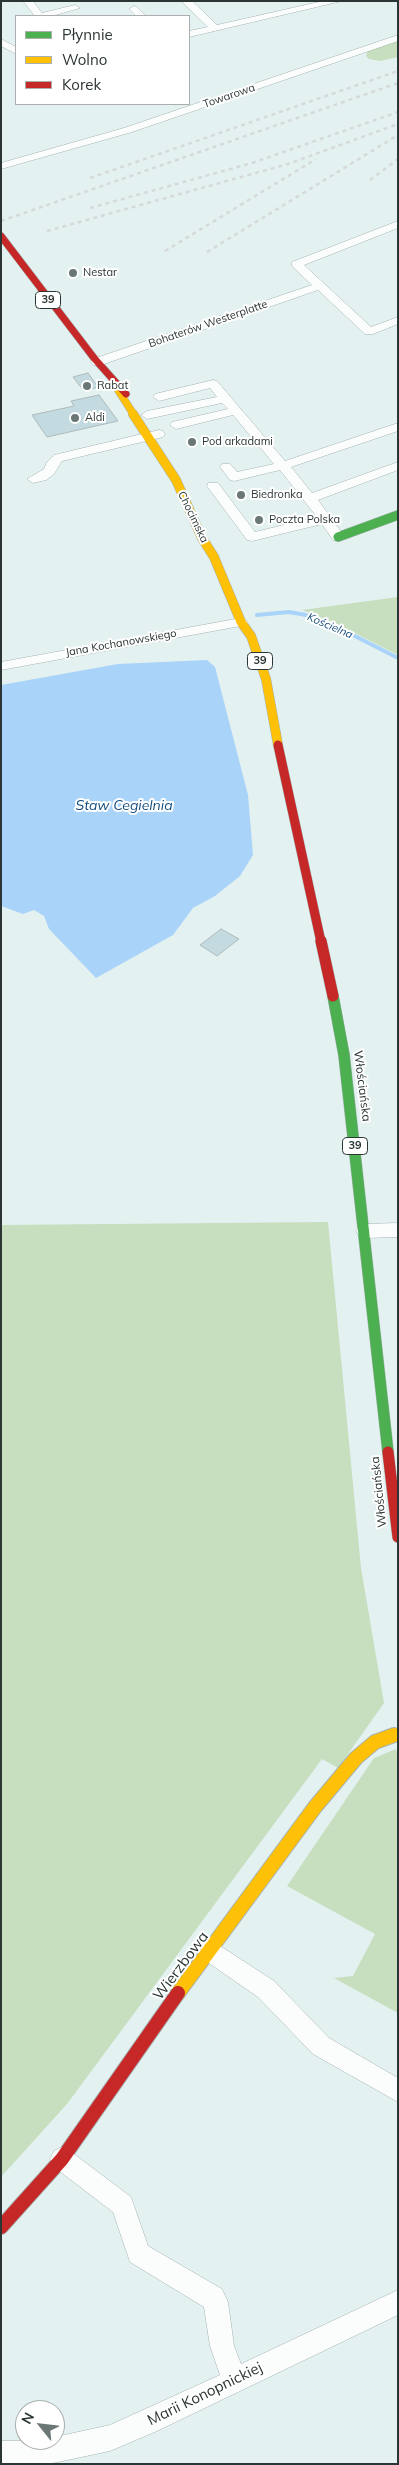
<!DOCTYPE html>
<meta charset="utf-8">
<style>
body{margin:0}
#map{position:relative;width:399px;height:2465px;overflow:hidden;background:#e3f2f1;font-family:Mulish,sans-serif}
canvas{display:block}
.frame{position:absolute;inset:0;border:2px solid #2a3534;pointer-events:none}
.legend{position:absolute;left:15px;top:15px;width:175px;height:90px;box-sizing:border-box;background:#fff;border:1px solid #aaaeae;margin:0;padding:6px 9px;list-style:none;font-size:15px;color:#2a3534}
.legend li{display:flex;align-items:center;gap:10px;height:25px}
.legend b{width:25px;border:1px solid #aaaeae}
.north{position:absolute;left:15px;top:2400px;width:50px;height:50px;box-sizing:border-box;background:#fff;border:1px solid #aaaeae;border-radius:50%;rotate:299deg;font-size:14px;font-weight:700;line-height:20px;text-align:center;color:#2a3534}
.north::after{content:'';display:block;margin:auto;width:18px;height:22px;background:#6b7776;clip-path:polygon(50% 0,100% 100%,50% 72%,0 100%)}
</style>
<div id="map">
<canvas width="399" height="2465"></canvas>
<div class="frame"></div>
<ul class="legend">
<li><b style="height:6px;background:#4caf50"></b>Płynnie</li>
<li><b style="height:6px;background:#ffc107"></b>Wolno</li>
<li><b style="height:6px;background:#c62828"></b>Korek</li>
</ul>
<div class="north">N</div>
</div>
<script>
const g = document.querySelector('canvas').getContext('2d');
g.lineJoin = 'round';
function paint(path, color) { g.fillStyle = color; g.fill(path, 'evenodd'); }
const toPath = rows => new Path2D(rows.map(r => 'M' + r).join(''));
function stroke(path, color, width, dash) { g.strokeStyle = color; g.lineWidth = width; g.lineCap = dash ? 'butt' : 'round'; g.setLineDash(dash || []); g.stroke(path); }
function label(font, color, halo, rows, align = 'center') {
  g.font = font + ' Mulish,sans-serif'; g.lineWidth = 4; g.setLineDash([]); g.textBaseline = 'middle'; g.strokeStyle = halo; g.fillStyle = color; for (const [text, x, y, turn = 0] of rows) {
    g.save(); g.translate(x, y); g.rotate((+turn || 0) * Math.PI / 180); g.textAlign = isNaN(turn) ? turn : align; if (halo) g.strokeText(text, 0, 0); g.fillText(text, 0, 0); g.restore();
  }
}
paint(toPath([
 [391,42,398,42,398,57,380,61,369,59,366,56,368,50],
 [398,597,398,655,335,623,302,610],
 [328,1222,361,1568,384,1703,338,1768,322,1759,67,2104,1,2177,1,1225],
 [396,1749,398,1757,398,2013,334,1978,353,1976,375,1934,287,1886,374,1758]
]), '#c7debf');
paint(toPath([
 [207,660,215,667,248,795,253,855,240,876,215,896,193,908,173,935,96,978,49,929,44,916,34,910,23,914,1,906,1,685,118,664]
]), '#a9d3f9');
stroke(toPath([
 [257,615,289,612,306,615,343,630,398,658]
]), '#a9d3f9', 4);
const building = toPath([
 [88,373,98,387,84,391,73,377,88,373],
 [99,395,118,421,47,437,32,415,74,406,71,401,99,395],
 [221,929,239,939,217,956,200,945,221,929]
]);
paint(building, '#c3dbe0');
stroke(building, '#afb9bb', 1);
const street = toPath([
 [23,1,33,1,42,13,75,5,80,8,52,16,35,16,23,1],
 [181,1,192,1,217,25,323,1,342,1,189,37,189,31,208,27,181,1],
 [134,6,137,7,146,16,136,16,129,9,134,6],
 [398,35,398,41,132,132,1,169,1,163,124,128,398,35],
 [1,39,16,47,16,54,1,46,1,39],
 [398,221,398,228,304,265,371,327,398,317,398,324,373,334,365,334,318,290,101,365,93,365,91,362,93,359,312,285,292,266,292,262,398,221],
 [213,380,217,381,285,461,398,423,398,431,291,467,312,493,398,462,398,470,318,500,345,537,343,540,333,540,322,524,252,541,247,540,207,486,208,483,218,483,255,532,317,517,280,470,234,481,230,480,220,467,222,464,230,464,237,472,274,464,233,415,176,429,170,425,172,422,228,409,222,403,147,419,141,415,147,411,217,397,210,388,159,401,153,397,155,394,213,380],
 [159,430,163,431,165,434,163,437,62,461,54,474,46,480,33,483,27,479,44,469,47,462,54,455,159,430],
 [241,618,248,622,246,625,1,670,1,662,241,618],
 [398,1223,398,1237,365,1238,359,1236,356,1231,359,1226,365,1224,398,1223],
 [211,1940,274,1981,329,2038,398,2078,398,2102,313,2054,258,1997,203,1959,200,1951,203,1943,211,1940],
 [62,2147,70,2151,131,2197,148,2246,222,2289,228,2302,234,2346,241,2364,398,2290,398,2315,157,2431,110,2451,53,2463,1,2464,1,2441,55,2440,55,2437,110,2425,220,2375,210,2346,204,2307,130,2262,113,2212,54,2167,50,2159,54,2151,62,2147]
]);
const fastFar1 = toPath([
 [338,537,398,515]
]);
const fast = toPath([
 [333,996,344,1055,388,1452]
]);
const slowFar2 = toPath([
 [113,382,134,415]
]);
const slowFar1 = toPath([
 [133,414,176,480,202,538,214,557,241,622,251,636,266,679,278,745]
]);
const slow = toPath([
 [178,1993,315,1807,356,1758,375,1742,394,1735]
]);
const jamFar3 = toPath([
 [1,236,94,358,126,394]
]);
const jamFar2 = toPath([
 [278,745,321,942]
]);
const jamFar1 = toPath([
 [321,941,333,996],
 [388,1452,398,1537]
]);
const jam = toPath([
 [1,2227,62,2159,178,1993]
]);
stroke(street, '#a6b2b1', 1);
stroke(fastFar1, '#a6b2b1', 10);
stroke(fast, '#a6b2b1', 12);
stroke(slowFar2, '#a6b2b1', 8);
stroke(slowFar1, '#a6b2b1', 10);
stroke(slow, '#a6b2b1', 16);
stroke(jamFar3, '#a6b2b1', 8);
stroke(jamFar2, '#a6b2b1', 10);
stroke(jamFar1, '#a6b2b1', 12);
stroke(jam, '#a6b2b1', 16);
paint(street, '#fbfdfd');
stroke(fastFar1, '#4caf50', 9);
stroke(fast, '#4caf50', 11);
stroke(slowFar2, '#ffc107', 7);
stroke(slowFar1, '#ffc107', 9);
stroke(slow, '#ffc107', 14);
stroke(jamFar3, '#c62828', 7);
stroke(jamFar2, '#c62828', 9);
stroke(jamFar1, '#c62828', 11);
stroke(jam, '#c62828', 14);
stroke(toPath([
 [90,178,398,71],
 [370,180,398,159],
 [90,208,252,163,398,112],
 [1,221,398,83],
 [47,231,288,164,398,124],
 [165,251,316,159],
 [207,252,398,135]
]), '#d5d9d9', 2.5, [4, 4]);
for (const [x, y, r, color] of [
 [73,273,5,"#6b7776"],
 [87,386,5,"#6b7776"],
 [75,418,5,"#6b7776"],
 [192,442,5,"#6b7776"],
 [241,495,5,"#6b7776"],
 [259,520,5,"#6b7776"]
]) { const dot = new Path2D(); dot.arc(x, y, r, 0, 2 * Math.PI); g.fillStyle = color; g.fill(dot); stroke(dot, '#fff', 2); }
label('11px', '#2a3534', '#fff', [
 ["Towarowa",229,96,-19],
 ["Bohaterów Westerplatte",208,324,-19],
 ["Chocimska",193,517,64],
 ["Jana Kochanowskiego",121,643,-10]
]);
label('11px', '#2a3534', '#fff', [
 ["Nestar",83,273],
 ["Rabat",97,386],
 ["Aldi",85,418],
 ["Pod arkadami",202,442],
 ["Biedronka",251,495],
 ["Poczta Polska",269,520]
], 'left');
for (const [x, y, w] of [
 [48,300,25],
 [260,661,25],
 [355,1146,25]
]) { const box = new Path2D(); box.roundRect(x - w / 2, y - 8.5, w, 17, 4); g.fillStyle = '#fff'; g.fill(box); stroke(box, '#2a3534', 1); }
label('bold 11px', '#2a3534', null, [
 ["39",48,300],
 ["39",260,661],
 ["39",355,1146]
]);
label('italic 11px', '#134d7e', '#fff', [
 ["Kościelna",330,626,23]
]);
label('12px', '#2a3534', '#fff', [
 ["Włościańska",362,1086,83],
 ["Włościańska",379,1492,-96]
]);
label('italic 14px', '#134d7e', '#fff', [
 ["Staw Cegielnia",124,806]
]);
label('15px', '#2a3534', '#fff', [
 ["Wierzbowa",181,1966,-53],
 ["Marii Konopnickiej",205,2394,-26]
]);
</script>
